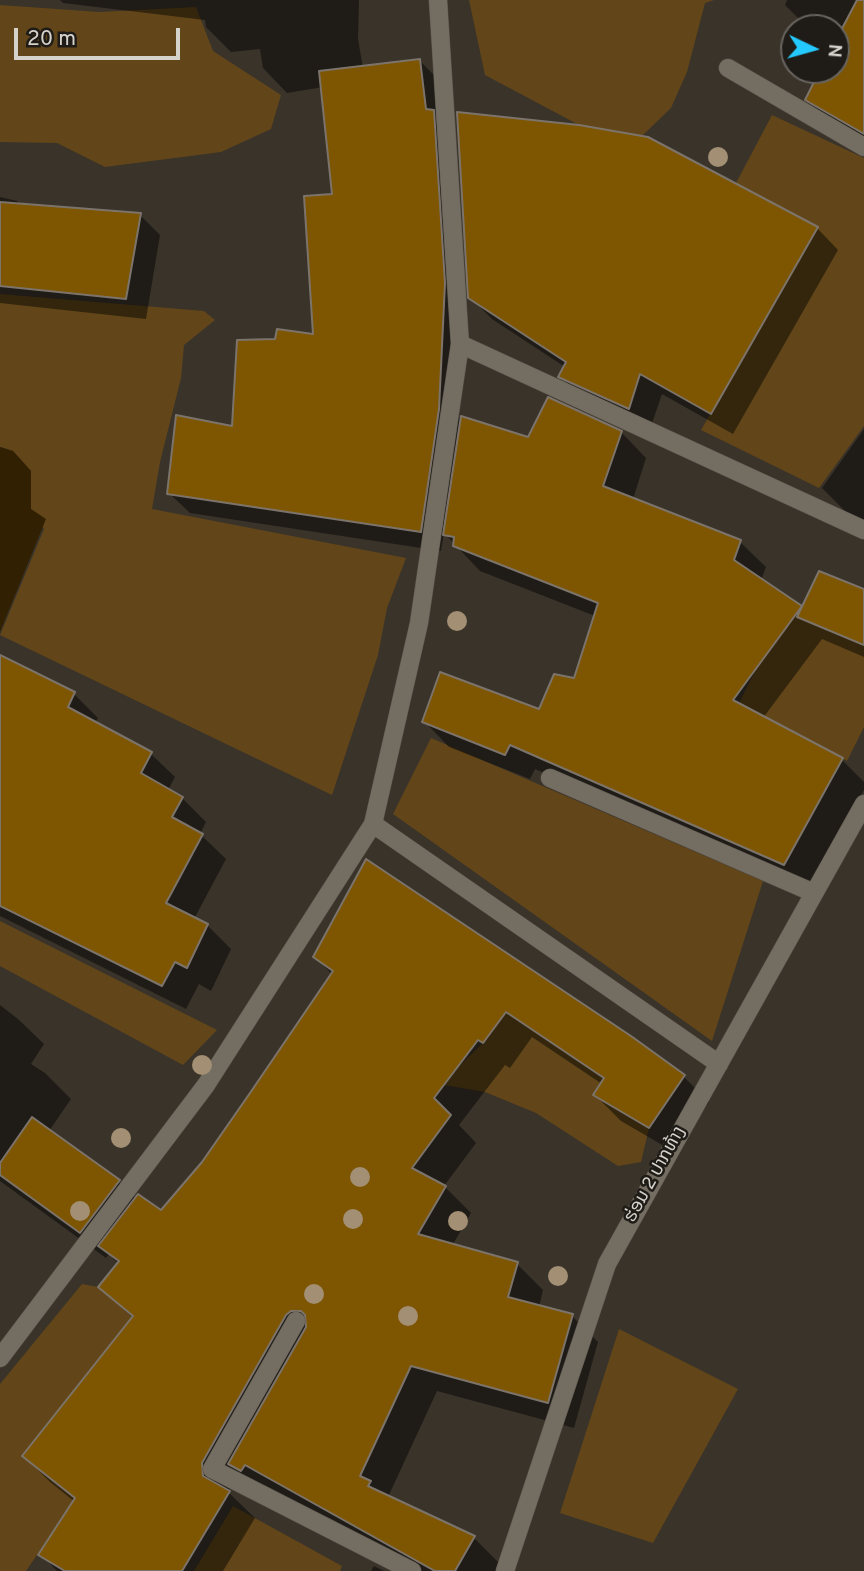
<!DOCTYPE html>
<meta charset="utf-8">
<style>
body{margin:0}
#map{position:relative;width:864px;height:1571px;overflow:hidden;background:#3a332a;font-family:Overpass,sans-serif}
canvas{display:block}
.north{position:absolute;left:780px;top:14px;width:70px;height:70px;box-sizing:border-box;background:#1f1c17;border:2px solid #68645f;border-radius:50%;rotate:95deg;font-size:19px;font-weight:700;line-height:28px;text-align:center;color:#d5d1cb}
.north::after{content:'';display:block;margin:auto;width:24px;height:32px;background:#24c9fe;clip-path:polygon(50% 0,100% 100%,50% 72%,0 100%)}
.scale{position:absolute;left:14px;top:28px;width:166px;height:32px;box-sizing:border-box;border:4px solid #d5d1cb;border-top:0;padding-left:9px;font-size:21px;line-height:24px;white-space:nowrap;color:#d5d1cb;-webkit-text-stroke:5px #1f1c17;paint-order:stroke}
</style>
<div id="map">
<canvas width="864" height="1571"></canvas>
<div class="north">N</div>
<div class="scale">20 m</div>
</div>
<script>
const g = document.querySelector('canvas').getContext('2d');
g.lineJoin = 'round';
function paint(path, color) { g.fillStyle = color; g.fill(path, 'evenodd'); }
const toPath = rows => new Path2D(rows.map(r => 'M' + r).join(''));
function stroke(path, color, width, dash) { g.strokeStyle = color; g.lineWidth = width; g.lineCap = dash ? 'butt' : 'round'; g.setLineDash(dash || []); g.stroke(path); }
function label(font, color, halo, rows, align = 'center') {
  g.font = font + ' Overpass,"Noto Sans Lao",sans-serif'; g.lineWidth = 5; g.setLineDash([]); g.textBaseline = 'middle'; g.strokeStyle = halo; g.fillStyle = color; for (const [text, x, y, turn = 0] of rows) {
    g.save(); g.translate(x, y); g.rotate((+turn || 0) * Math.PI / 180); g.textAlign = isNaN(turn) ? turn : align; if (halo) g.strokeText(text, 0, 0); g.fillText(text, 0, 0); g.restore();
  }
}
paint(toPath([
 [469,0,714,0,705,3,687,72,671,108,619,158,579,125,485,75],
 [0,5,99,12,196,7,213,51,281,95,271,129,221,152,105,167,57,143,0,142],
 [772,115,864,158,864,426,819,488,701,430,818,227,735,185],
 [0,294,204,311,215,320,184,345,181,378,160,462,152,509,406,558,387,608,378,655,332,795,0,635,44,529,31,509,31,471,13,451,0,447],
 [802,606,798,617,864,645,864,727,847,761,739,703,757,667],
 [431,738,763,881,712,1041,393,814],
 [0,921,217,1030,183,1065,0,966],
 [506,1012,604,1078,593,1095,649,1128,641,1162,618,1166,536,1113,485,1092,444,1085,456,1069,483,1043],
 [82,1284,98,1287,160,1339,22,1456,76,1498,26,1571,0,1571,0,1384],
 [619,1329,738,1389,653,1543,560,1513],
 [233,1506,342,1566,340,1571,194,1571]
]), '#624619');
paint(toPath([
 [0,447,13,451,31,471,31,509,46,519,0,632]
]), '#312002');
paint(toPath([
 [60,0,359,0,358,39,363,68,420,61,440,81,464,304,459,417,529,440,621,432,646,458,633,499,740,542,766,567,761,580,803,609,864,590,864,657,822,639,763,718,842,760,864,782,864,790,809,889,535,769,530,779,449,747,424,721,540,711,575,680,595,616,480,571,444,533,441,551,190,513,169,493,234,428,315,336,334,196,323,87,287,93,263,68,260,49,231,52,206,27,205,20,63,3],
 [787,0,864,0,864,143,834,126,807,99,822,70,836,70,836,28,808,28,785,5],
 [0,197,17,201,22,206,140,215,160,235,146,319,0,303],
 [817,228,838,250,733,434,662,394,650,429,582,398,560,376,565,367,492,319,470,297],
 [864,429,864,523,848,514,822,488],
 [0,682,74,694,98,718,95,723,151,754,175,777,168,790,182,798,206,822,200,834,226,859,194,919,207,925,231,949,211,991,199,984,186,1009,0,916],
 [367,861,683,1076,709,1102,676,1153,621,1121,595,1095,602,1084,532,1037,510,1068,505,1065,459,1125,476,1143,444,1186,471,1213,452,1246,517,1264,543,1290,539,1307,572,1316,598,1342,574,1428,437,1391,388,1497,474,1538,500,1564,496,1571,418,1571,272,1489,268,1496,256,1490,238,1472,228,1492,255,1518,223,1571,57,1571,41,1554,75,1502,50,1482,24,1456,134,1319,100,1287,119,1264,109,1254,106,1258,0,1181,0,1005,18,1019,44,1044,31,1064,45,1073,71,1099,49,1131,119,1182,136,1199,162,1213,204,1163,333,975,315,957],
 [374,1566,384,1571,371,1571]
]), '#0007');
const building = toPath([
 [857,0,864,0,864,134,805,100,820,70,836,70,836,40,857,0],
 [420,59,426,109,434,110,445,283,439,409,421,532,167,494,176,415,232,426,237,340,275,339,277,329,313,334,304,196,332,194,319,71,420,59],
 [457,112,579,125,648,137,818,227,711,414,640,374,629,409,558,377,566,362,468,298,457,112],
 [0,202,141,213,126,299,0,286,0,202],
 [548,397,622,431,603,486,741,540,734,560,802,606,733,700,843,758,784,865,510,745,505,755,422,722,440,672,539,709,554,674,574,678,598,603,453,546,454,537,443,535,461,416,528,437,548,397],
 [819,571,864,589,864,645,797,617,819,571],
 [0,655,75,692,68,707,152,752,141,773,183,797,172,817,203,834,166,903,208,924,187,968,175,962,162,986,0,906,0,655],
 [366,859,631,1036,685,1075,649,1128,593,1095,604,1078,506,1012,483,1043,478,1040,434,1098,451,1115,412,1168,446,1186,418,1234,518,1262,508,1297,573,1314,548,1403,411,1366,360,1476,371,1481,368,1486,475,1536,455,1571,435,1571,245,1465,241,1471,228,1464,306,1327,305,1315,301,1311,291,1311,286,1315,202,1463,203,1476,230,1491,182,1571,65,1571,38,1555,75,1498,22,1456,133,1316,98,1287,119,1261,98,1246,138,1194,161,1210,202,1162,250,1093,333,971,313,957,366,859],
 [32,1117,120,1180,80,1233,0,1175,0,1163,32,1117]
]);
paint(building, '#7e5500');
stroke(building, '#7c746a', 2);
const street = toPath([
 [728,68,864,147],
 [460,344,864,530],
 [550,778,814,893],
 [373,824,719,1064],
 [296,1321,212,1469,412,1571],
 [0,1358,206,1085,373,824,419,623,460,344,438,0],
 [505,1571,607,1264,864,804]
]);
stroke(street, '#57524a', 19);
stroke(street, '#746d62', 18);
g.fillStyle = '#a28f74';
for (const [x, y] of [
 [718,157],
 [457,621],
 [202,1065],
 [121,1138],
 [360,1177],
 [80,1211],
 [353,1219],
 [458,1221],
 [558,1276],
 [314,1294],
 [408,1316]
]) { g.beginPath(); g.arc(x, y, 10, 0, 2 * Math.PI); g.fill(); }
label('18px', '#d5d1cb', '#1f1c17', [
 ["ຮ່ອມ 2 ປາກທ້າງ",656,1175,-61]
]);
</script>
